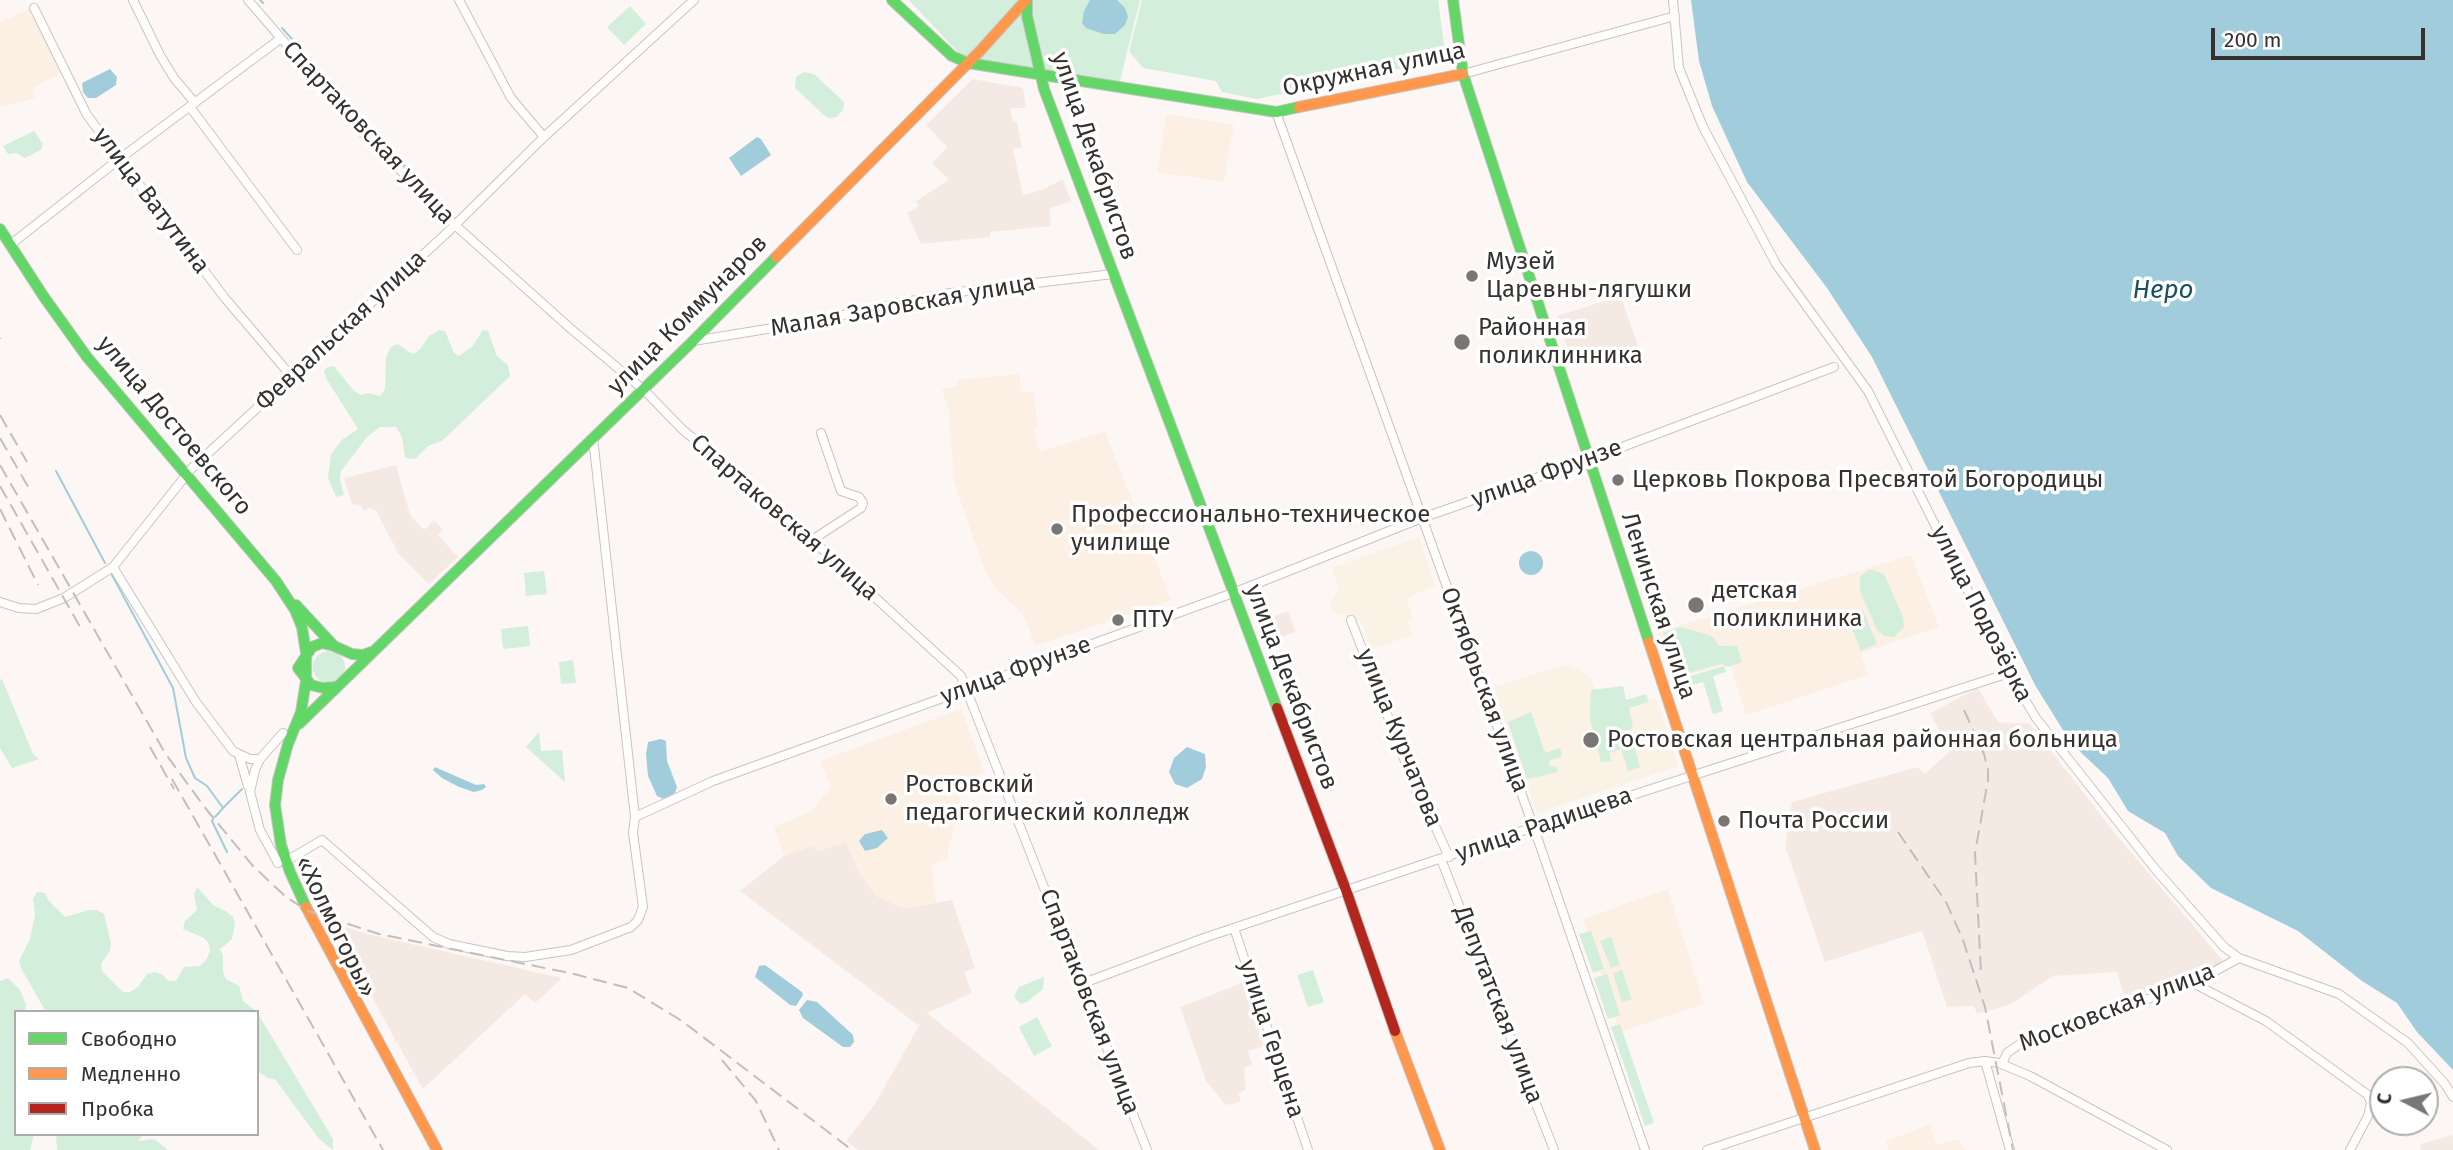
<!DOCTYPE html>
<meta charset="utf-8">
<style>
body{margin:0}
#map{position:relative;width:2453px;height:1150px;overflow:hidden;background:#fcf7f4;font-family:"Fira Sans",sans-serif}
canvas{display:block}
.legend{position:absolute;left:14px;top:1010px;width:245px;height:126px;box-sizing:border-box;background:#fff;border:2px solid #aeadac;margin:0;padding:9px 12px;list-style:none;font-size:21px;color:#34312f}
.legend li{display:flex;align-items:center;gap:14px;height:35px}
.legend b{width:35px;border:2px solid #aeadac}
.north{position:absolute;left:2369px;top:1066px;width:70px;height:70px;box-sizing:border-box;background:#fff;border:2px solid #aeadac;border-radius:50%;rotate:277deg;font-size:19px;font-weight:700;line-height:28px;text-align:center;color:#34312f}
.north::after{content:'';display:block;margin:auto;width:24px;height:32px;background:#7a7674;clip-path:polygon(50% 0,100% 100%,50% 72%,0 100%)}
.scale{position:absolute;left:2211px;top:28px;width:214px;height:32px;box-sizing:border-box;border:4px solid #34312f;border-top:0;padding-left:9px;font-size:21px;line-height:24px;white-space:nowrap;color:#34312f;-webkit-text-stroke:5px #fff;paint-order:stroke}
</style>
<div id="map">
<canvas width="2453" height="1150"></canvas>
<ul class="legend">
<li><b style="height:9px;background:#63d668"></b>Свободно</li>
<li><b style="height:9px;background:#ff974d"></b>Медленно</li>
<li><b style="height:9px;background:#b3261e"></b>Пробка</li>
</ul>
<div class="north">С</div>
<div class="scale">200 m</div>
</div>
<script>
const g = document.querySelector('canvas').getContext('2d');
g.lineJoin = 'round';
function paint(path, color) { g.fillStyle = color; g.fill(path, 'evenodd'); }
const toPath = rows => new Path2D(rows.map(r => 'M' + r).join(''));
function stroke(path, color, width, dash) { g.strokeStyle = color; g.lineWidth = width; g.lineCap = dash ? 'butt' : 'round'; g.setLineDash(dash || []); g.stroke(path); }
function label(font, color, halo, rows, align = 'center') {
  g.font = font + ' "Fira Sans",sans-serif'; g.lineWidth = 7; g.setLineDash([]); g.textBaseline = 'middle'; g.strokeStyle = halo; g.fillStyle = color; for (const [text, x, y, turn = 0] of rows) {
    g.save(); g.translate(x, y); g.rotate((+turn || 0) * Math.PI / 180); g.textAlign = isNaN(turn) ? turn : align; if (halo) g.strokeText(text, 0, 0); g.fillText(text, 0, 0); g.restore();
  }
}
paint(toPath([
 [973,79,1023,88,1026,108,1010,108,1013,122,1017,122,1022,147,1013,149,1023,195,1042,190,1063,179,1071,202,1049,208,1051,226,990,232,990,237,921,244,907,213,919,206,916,201,949,180,932,163,947,147,926,125],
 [1631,293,1632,296,1622,300,1638,346,1573,365,1557,316],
 [396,465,410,515,424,530,434,520,443,530,438,535,458,557,429,584,398,553,376,511,370,508,364,511,360,505,352,504,344,478],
 [1288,611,1296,632,1269,641,1262,621],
 [1978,688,1998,722,2030,724,2118,837,2225,963,2185,979,2176,978,2172,985,2125,999,2117,972,2053,976,2011,1004,1977,1014,1974,1006,1947,1007,1922,931,1825,962,1785,846,1792,802,1917,767,1925,774,1950,751,1930,713],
 [846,842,903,908,952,900,975,968,964,972,972,993,927,1013,1099,1150,858,1150,846,1141,875,1104,920,1024,918,1025,740,891,784,856,813,845,816,851],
 [337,924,363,933,562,978,535,1003,525,994,423,1089,332,926],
 [1242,983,1264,1046,1248,1051,1252,1064,1244,1068,1246,1090,1238,1093,1241,1101,1230,1105,1224,1103,1206,1081,1180,1007],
 [2453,1135,2453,1150,2421,1150,2420,1144]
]), '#f5eae3');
paint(toPath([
 [29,9,63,72,32,88,35,98,3,107,0,101,0,22],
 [1166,114,1234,125,1224,182,1157,172],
 [1019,374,1021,392,1033,391,1039,428,1034,430,1040,452,1105,431,1171,600,1035,646,1024,615,994,587,983,566,954,481,949,411,942,389,958,386,957,380],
 [1911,555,1939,627,1861,653,1868,675,1746,715,1730,663,1674,679,1658,632],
 [961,709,985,773,965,781,946,859,932,864,936,903,903,908,877,897,859,873,846,842,816,851,813,846,784,856,774,827,811,812,831,787,820,761],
 [1668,889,1704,1004,1620,1032,1583,919],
 [1930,1125,1937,1145,1958,1139,1966,1150,1889,1150,1886,1141]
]), '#fcf0e5');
paint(toPath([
 [1419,537,1435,586,1406,598,1413,617,1407,620,1412,635,1372,649,1361,622,1334,612,1330,603,1339,590,1332,568],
 [1567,664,1590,677,1601,707,1657,698,1678,766,1537,813,1494,687]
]), '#f9f2e5');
paint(toPath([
 [909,0,1140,0,1119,85,968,63],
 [1142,0,1438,0,1446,59,1257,99,1222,92,1216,81,1143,68,1129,51],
 [630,6,646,24,624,45,607,27],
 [804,72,814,74,844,102,843,110,836,117,829,118,824,115,795,88,796,77],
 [34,131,43,144,41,150,25,158,17,153,8,154,3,146],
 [439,330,445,331,454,353,459,356,472,347,483,330,488,331,497,356,508,365,510,376,442,441,428,446,416,458,410,459,405,457,402,437,396,427,380,427,367,437,341,471,340,479,344,495,336,497,328,478,331,454,342,440,358,429,326,378,324,371,328,367,334,366,354,391,361,395,369,393,380,396,385,389,386,357,391,347,398,344,409,352,414,354,421,348,429,336],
 [1870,569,1884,574,1903,617,1904,627,1894,637,1884,636,1877,630,1860,591,1860,577],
 [544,571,547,594,526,596,524,573],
 [1863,610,1877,644,1861,651,1847,617],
 [528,626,530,646,503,649,501,629],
 [1681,627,1712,636,1719,646,1737,646,1742,662,1728,667,1721,664,1676,676,1663,633],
 '313 667a16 16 0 1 1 32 0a16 16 0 1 1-32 0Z',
 [573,660,576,683,561,684,559,662],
 [1724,666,1726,672,1713,676,1723,711,1713,714,1703,682,1679,689,1677,680],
 [2,679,33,754,39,759,12,768,0,748,0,680],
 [1623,686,1626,700,1646,694,1649,702,1629,708,1633,726,1623,737,1626,742,1633,741,1640,767,1628,771,1621,749,1609,753,1611,761,1601,762,1590,720,1591,690],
 [1531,712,1545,753,1560,748,1562,756,1549,761,1550,766,1557,767,1558,772,1527,779,1508,722],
 [539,732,541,751,562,750,565,782,526,747],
 [197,887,213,905,227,912,233,917,235,924,232,939,220,949,223,956,223,972,226,979,239,986,243,1001,257,1012,46,1012,21,968,19,961,30,939,35,915,33,899,37,892,45,893,48,900,65,917,89,910,97,910,104,914,111,944,110,951,101,964,102,971,123,992,130,992,138,987,147,974,155,972,163,975,168,981,176,981,184,967,200,966,206,960,210,952,209,944,204,938,183,929,185,921,197,910,194,894],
 [1591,931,1604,969,1593,973,1579,934],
 [1611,937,1620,965,1611,968,1600,941],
 [1313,970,1324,1002,1308,1007,1297,975],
 [1622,970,1632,999,1622,1002,1613,973],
 [1607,974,1620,1015,1608,1019,1594,978],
 [1044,977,1043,989,1027,1002,1021,1004,1014,997,1019,987],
 [8,978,20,990,26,1005,25,1012,16,1012,16,1134,34,1134,30,1150,0,1150,0,981],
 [257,1012,333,1139,333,1150,319,1139,275,1079,268,1078,257,1071],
 [1037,1017,1052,1046,1034,1056,1019,1027],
 [1620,1024,1654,1123,1645,1126,1611,1027],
 [56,1134,144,1134,138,1141,154,1139,168,1150,57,1150]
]), '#d3eeda');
paint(toPath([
 [1090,0,1117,0,1125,8,1128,17,1125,25,1115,34,1104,34,1086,28,1082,23,1084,11],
 [1691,0,2453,0,2453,1070,2417,1032,2397,1003,2362,981,2298,931,2211,888,2178,856,2165,833,2128,811,2108,778,2071,743,2035,685,1872,357,1827,288,1747,182,1712,106,1699,61],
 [110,69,117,77,116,85,96,98,88,98,83,92,82,83],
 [757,137,761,139,771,155,741,176,729,158],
 '1519 563a12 12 0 1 1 24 0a12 12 0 1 1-24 0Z',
 [661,739,666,741,667,761,677,787,675,793,664,799,657,796,648,776,646,754,648,742],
 [1187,747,1205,754,1206,767,1202,779,1187,788,1175,784,1169,772,1174,758],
 [435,767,476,785,484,784,486,787,482,790,474,792,459,787,442,778,433,770],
 [882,830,888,838,877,848,865,851,859,841,865,834],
 [765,965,802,992,803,995,796,1006,790,1005,755,977,759,966],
 [807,1000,817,1002,853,1035,854,1042,850,1047,843,1047,803,1018,799,1010]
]), '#a1ccdc');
stroke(toPath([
 [260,0,263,3],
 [282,28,292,39],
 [329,82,353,110],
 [372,130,393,153],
 [402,163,449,208],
 [56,471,105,563],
 [112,575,173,688,186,758,195,778,207,786,223,808,215,817],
 [223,808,242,789],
 [213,819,212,821,227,852]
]), '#a1ccdc', 2);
const street = toPath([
 [133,0,160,55,174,78,195,103],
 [248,0,363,133,455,225,570,328,644,390,682,429,798,527,961,676,1147,1150],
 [459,0,511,98,544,137],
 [1673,0,1679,68,1703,127,1776,264,1868,391,2009,673,2036,718,2156,870,2224,947,2239,958,2339,994,2408,1043,2445,1084,2453,1097],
 [34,8,87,115,224,297,292,377],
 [1463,74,1675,16],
 [190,107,297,250],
 [1276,112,1536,834,1645,1150],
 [10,245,118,160,280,39],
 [693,341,804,323,950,293,1113,274],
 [812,540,861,508,863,503,859,497,841,491,821,433],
 [113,567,196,702,233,751,250,759,260,759],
 [0,602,19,608,36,609,64,598,113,567,191,469,450,230,544,137,694,0],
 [1351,620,1419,798,1430,815,1449,857],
 [239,755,248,786],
 [635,817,713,781,1233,593,1422,518,1601,455,1834,367],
 [1441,859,1554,1150],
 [286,861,322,840,433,937,449,944,507,956,525,957,571,950,631,927,638,920,643,907,633,833,635,817,593,438],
 [278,863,260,830,250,792,255,770,260,759,283,733],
 [1234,928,1308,1150],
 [2193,983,2266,1021,2368,1095,2371,1103,2368,1116,2350,1150],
 [1081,984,1204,938,1534,827,2009,673],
 [1985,1061,2010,1150],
 [2002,1064,2007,1053,2020,1044,2191,984,2239,958],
 [1707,1150,1969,1063,1985,1061,1999,1063,2030,1076,2167,1150]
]);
const fast = toPath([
 [892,0,952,56,968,63,1276,112,1299,107],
 [1027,0,1027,16,1044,89,1277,708],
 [1453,0,1463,74,1649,642],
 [0,229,44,297,87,357,276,581,295,610,302,627,306,653,306,681,301,712,288,744,278,780,275,805,281,845,290,872,306,907],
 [296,605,334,646,352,654,363,655,371,652],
 [334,646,322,643,312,647,298,668,311,685,323,688,335,687],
 [299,724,693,341,776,257]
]);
const slow = toPath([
 [1299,107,1463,74],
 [776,257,980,51,1026,0],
 [1649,642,1815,1150],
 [306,907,437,1150],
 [1395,1031,1440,1150]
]);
const jam = toPath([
 [1277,708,1346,890,1395,1031]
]);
stroke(street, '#c8c4c1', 10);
stroke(fast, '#c8c4c1', 12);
stroke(slow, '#c8c4c1', 12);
stroke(jam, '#c8c4c1', 12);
stroke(street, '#fffefd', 8);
stroke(fast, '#63d668', 10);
stroke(slow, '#ff974d', 10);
stroke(jam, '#b3261e', 10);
stroke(toPath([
 [0,338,0,339],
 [0,415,27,462],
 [0,438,30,490],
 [0,465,165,753,206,809,253,866,286,897,308,911,379,934,574,974,628,988,682,1021,852,1150],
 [0,486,83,632],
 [0,509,38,585],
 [1964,710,1984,754,1988,770,1988,780,1975,853,1981,973],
 [150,747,174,789],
 [172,779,383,1150],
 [1898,832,1946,902,1963,940,1985,1007,2013,1150],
 [722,1060,756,1101,779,1150]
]), '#c0bfbe', 2, [14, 7]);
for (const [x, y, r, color] of [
 [1472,276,7,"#7a7674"],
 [1462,342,9,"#7a7674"],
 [1618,480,7,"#7a7674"],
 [1057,529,7,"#7a7674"],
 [1696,605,9,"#7a7674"],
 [1118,620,7,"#7a7674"],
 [1591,740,9,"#7a7674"],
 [891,799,7,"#7a7674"],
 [1724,821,7,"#7a7674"]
]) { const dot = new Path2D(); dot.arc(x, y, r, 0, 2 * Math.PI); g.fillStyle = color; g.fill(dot); stroke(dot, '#fff', 2.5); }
label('24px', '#34312f', '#fff', [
 ["Окружная улица",1374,70,-12],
 ["Спартаковская улица",368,133,47],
 ["улица Декабристов",1094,156,71],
 ["улица Ватутина",151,201,53],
 ["Малая Заровская улица",903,306,-10],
 ["улица Коммунаров",688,315,-45],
 ["Февральская улица",341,331,-43],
 ["улица Достоевского",174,426,50],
 ["улица Фрунзе",1547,474,-20],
 ["Спартаковская улица",784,518,41],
 ["Ленинская улица",1658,606,72],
 ["улица Подозёрка",1981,614,63],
 ["улица Фрунзе",1016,671,-20],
 ["улица Декабристов",1291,687,69],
 ["Октябрьская улица",1484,690,70],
 ["улица Курчатова",1399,738,68],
 ["улица Радищева",1544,825,-19],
 ["«Холмогоры»",335,927,64],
 ["Спартаковская улица",1089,1002,69],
 ["Депутатская улица",1498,1005,69],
 ["Московская улица",2117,1008,-21],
 ["улица Герцена",1271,1039,72]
]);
label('24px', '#34312f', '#fff', [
 ["Музей",1486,262],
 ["Царевны-лягушки",1486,290],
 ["Районная",1478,328],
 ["поликлинника",1478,356],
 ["Церковь Покрова Пресвятой Богородицы",1632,480],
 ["Профессионально-техническое",1071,515],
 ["училище",1071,543],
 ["детская",1712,591],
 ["поликлиника",1712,619],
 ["ПТУ",1132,620],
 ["Ростовская центральная районная больница",1607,740],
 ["Ростовский",905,785],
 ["педагогический колледж",905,813],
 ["Почта России",1738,821]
], 'left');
label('italic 26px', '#1a5060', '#fff', [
 ["Неро",2163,291]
]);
</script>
